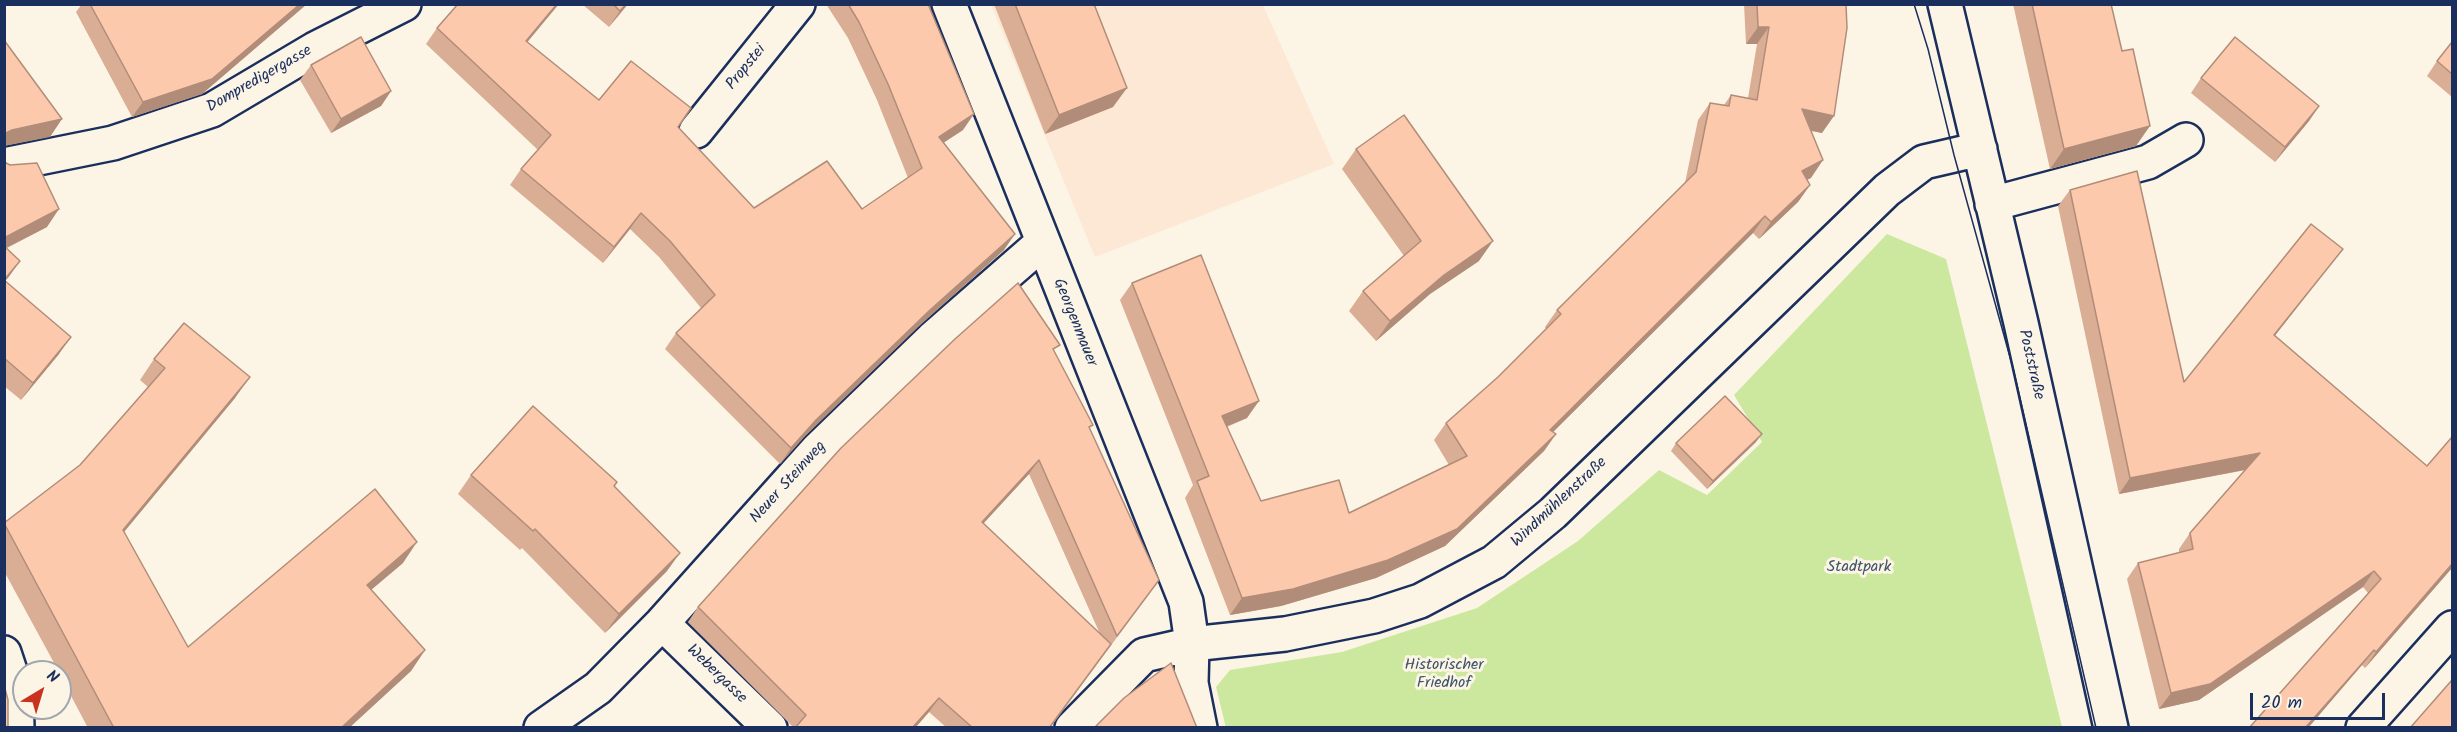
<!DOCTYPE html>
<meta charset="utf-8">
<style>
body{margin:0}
#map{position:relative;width:2457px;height:732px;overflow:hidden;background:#fcf5e5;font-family:Kalam,sans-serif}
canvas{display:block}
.frame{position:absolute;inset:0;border:6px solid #1b2f5e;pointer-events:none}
.north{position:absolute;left:12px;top:660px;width:60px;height:60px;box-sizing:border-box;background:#fcf5e5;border:2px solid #a2a6af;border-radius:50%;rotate:38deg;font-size:16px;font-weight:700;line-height:24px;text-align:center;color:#1b2f5e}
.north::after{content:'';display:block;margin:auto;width:21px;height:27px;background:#c8321e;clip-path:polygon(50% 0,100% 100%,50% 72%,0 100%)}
.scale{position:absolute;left:2250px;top:693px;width:135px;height:27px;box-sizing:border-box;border:3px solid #1b2f5e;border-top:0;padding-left:8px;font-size:18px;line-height:21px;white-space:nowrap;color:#1b2f5e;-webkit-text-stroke:4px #fcf5e5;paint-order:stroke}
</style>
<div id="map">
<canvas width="2457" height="732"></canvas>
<div class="frame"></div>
<div class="north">N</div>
<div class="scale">20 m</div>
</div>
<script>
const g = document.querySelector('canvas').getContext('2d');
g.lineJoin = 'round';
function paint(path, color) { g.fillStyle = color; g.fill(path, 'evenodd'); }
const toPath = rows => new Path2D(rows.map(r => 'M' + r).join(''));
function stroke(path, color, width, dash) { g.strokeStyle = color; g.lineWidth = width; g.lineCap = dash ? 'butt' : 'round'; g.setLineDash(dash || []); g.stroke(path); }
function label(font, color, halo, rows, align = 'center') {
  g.font = font + ' Kalam,sans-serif'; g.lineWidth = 6; g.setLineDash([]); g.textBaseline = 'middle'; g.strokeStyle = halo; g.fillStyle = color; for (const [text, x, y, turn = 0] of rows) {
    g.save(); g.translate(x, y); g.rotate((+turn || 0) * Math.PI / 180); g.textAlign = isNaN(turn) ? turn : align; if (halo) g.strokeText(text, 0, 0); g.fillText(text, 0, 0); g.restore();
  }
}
paint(toPath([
 [991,5,1263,5,1334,164,1095,257]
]), '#fce8d4');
paint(toPath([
 [1887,234,1946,259,2062,727,1226,728,1216,687,1230,670,1342,652,1477,608,1578,541,1659,470,1707,495,1762,442,1734,395]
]), '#cce89f');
const minor = toPath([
 [949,4,1186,602,1192,644,1191,683,1200,728],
 [1945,4,2021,323,2111,728],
 [696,131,798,4],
 [4,165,113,143,212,110,315,49,404,4],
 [1992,204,2148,162,2186,140],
 [662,623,770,728],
 [4,653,16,689,17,728],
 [541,728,598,688,662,623,818,449,932,339,1042,243],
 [1072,728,1144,655,1192,644,1285,634,1374,616,1420,601,1494,562,1553,513,1887,190,1924,162,1980,149],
 [2363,728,2452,628]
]);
stroke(minor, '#1b2f5e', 38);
stroke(minor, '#fcf5e5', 33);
stroke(toPath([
 [1914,4,1928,49,1954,155,2013,368,2096,728]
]), '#1b2f5e', 1.5);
paint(toPath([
 [82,4,307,4,202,94,132,117,76,12],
 [582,4,628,4,609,27],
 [826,4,928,4,963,130,944,142,1004,250,919,326,805,436,780,464,665,349,676,333,701,308,659,257,630,229,603,263,510,185,521,169,538,150,426,44,437,28,527,42,599,100,678,127,754,208,862,209,908,178,877,100,848,38],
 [994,4,1094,4,1113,107,1045,134],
 [1744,4,1846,4,1822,133,1811,131,1811,178,1807,179,1810,185,1798,202,1759,239,1753,233,1553,432,1556,434,1544,451,1445,546,1376,578,1281,606,1230,615,1185,498,1193,485,1120,300,1132,283,1247,418,1227,427,1261,501,1349,513,1449,465,1434,440,1446,423,1498,377,1546,329,1545,327,1557,310,1685,183,1698,120,1710,103,1724,105,1731,95,1748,98,1757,44,1746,44],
 [2013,4,2111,4,2136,146,2050,169],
 [2452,42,2452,97,2427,76,2437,61],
 [311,65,391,91,381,106,331,133,300,80],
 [2201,78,2319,106,2309,121,2275,162,2191,93],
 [1356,149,1479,261,1430,294,1376,341,1349,311,1363,291,1404,256,1342,169],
 [4,162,47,227,7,248,5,281,59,354,21,400,4,386],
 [2070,190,2184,382,2343,249,2331,264,2275,335,2427,466,2452,437,2452,568,2365,668,2362,665,2308,728,2249,728,2368,593,2363,587,2199,700,2159,709,2127,579,2138,563,2179,553,2179,549,2190,533,2246,470,2119,494,2058,206],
 [1055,352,1090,429,1149,594,1050,728,947,728,929,712,915,728,794,728,688,622,698,607],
 [1029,474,1100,634,983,523],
 [154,359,235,398,124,532,188,647,403,563,371,590,425,650,411,671,349,728,88,728,60,675,60,672,59,672,4,571,4,523,80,465,148,387,140,380],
 [1756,442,1707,489,1671,451,1676,443],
 [471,475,617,482,614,486,667,571,605,633,522,548,520,550,458,494]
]), '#daad95');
paint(toPath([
 [300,4,307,4,202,94,132,117,143,102],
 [557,4,559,4,515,57,526,41],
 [626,4,628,4,609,27,620,11],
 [1758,27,1769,27,1757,44,1746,44],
 [1127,88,1113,107,1045,134,1059,115],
 [391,91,381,106,331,133,341,119],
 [2319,106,2309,121,2275,162,2285,147],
 [1802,109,1834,116,1822,133,1790,126],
 [974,114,963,130,928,153,939,137],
 [62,119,50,137,4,146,4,134,12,130],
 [2150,126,2136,146,2050,169,2064,149],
 [1823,160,1811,178,1790,188,1802,171],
 [1810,185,1798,202,1759,239,1771,222],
 [59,209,47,227,4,249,4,238],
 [641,213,630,229,603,263,614,247],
 [1765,216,1753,233,1538,447,1550,430],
 [1015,234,1004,250,919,326,805,436,780,464,791,448,816,420,930,310],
 [1493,241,1479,261,1430,294,1376,341,1390,321,1444,275],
 [2343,249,2331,264,2263,351,2274,335],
 [20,261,8,278,4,282,4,280],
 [71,337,59,354,21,400,33,383],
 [250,377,235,398,109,550,123,530],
 [1259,401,1247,418,1210,433,1222,416],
 [1556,434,1544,451,1445,546,1376,578,1281,606,1230,615,1242,598],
 [1762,434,1756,442,1707,489,1713,481],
 [2260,453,2249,469,2119,494,2130,478],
 [1039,460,1029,474,972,536,982,522],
 [417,542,403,563,352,606,367,585],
 [680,553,667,571,605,633,619,614],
 [2452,564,2452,568,2365,668,2376,652],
 [2374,571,2363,587,2199,700,2159,709,2171,693],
 [425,650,411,671,349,728,341,728],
 [2374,650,2362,665,2308,728,2305,728],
 [939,698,929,712,915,728,912,728]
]), '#b18d79');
const building = toPath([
 [90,4,300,4,212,79,143,102,90,4],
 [458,4,557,4,526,41,599,100,631,61,691,108,678,127,754,208,827,161,862,209,922,168,888,84,859,22,848,4,928,4,974,114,939,137,1015,234,930,310,816,420,791,448,676,333,715,295,670,241,641,213,614,247,521,169,551,135,437,28,458,4],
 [613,4,626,4,620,11,613,4],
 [1015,4,1094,4,1127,88,1059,115,1015,4],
 [1757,4,1846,4,1847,28,1834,116,1802,109,1823,160,1802,171,1810,185,1771,222,1765,216,1550,430,1556,434,1457,529,1388,560,1293,589,1242,598,1197,481,1209,476,1132,283,1201,255,1259,401,1222,416,1261,501,1339,480,1349,513,1467,456,1446,423,1498,377,1561,314,1557,310,1696,172,1710,103,1729,106,1731,95,1757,100,1769,27,1758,27,1757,4],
 [2032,4,2111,4,2122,51,2133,49,2150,126,2064,149,2032,4],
 [361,37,391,91,341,119,311,65,361,37],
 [2235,37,2319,106,2285,147,2201,78,2235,37],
 [4,40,62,119,12,130,4,134,4,40],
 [2452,42,2452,74,2437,61,2452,42],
 [1404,115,1493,241,1444,275,1390,321,1363,291,1421,241,1356,149,1404,115],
 [4,162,10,165,37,163,59,209,4,238,4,162],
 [2137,171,2184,382,2311,224,2343,249,2274,335,2427,466,2452,437,2452,564,2376,652,2374,650,2305,728,2249,728,2381,579,2374,571,2210,684,2171,693,2138,563,2193,549,2190,533,2260,453,2130,478,2070,190,2137,171],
 [4,246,20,261,4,280,4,246],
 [4,280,71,337,33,383,4,358,4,280],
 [1018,283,1060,345,1053,349,1093,425,1089,427,1159,580,1117,636,1039,460,982,522,1111,644,1049,728,973,728,939,698,912,728,795,728,806,715,698,607,841,448,955,339,1018,283],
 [184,323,250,377,123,530,188,647,375,489,417,542,367,585,425,650,341,728,114,728,4,523,80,465,165,368,154,359,184,323],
 [1725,396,1762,434,1713,481,1676,443,1725,396],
 [533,406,617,482,614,486,680,553,619,614,535,529,533,531,471,475,533,406],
 [1171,663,1197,728,1094,728,1124,698,1171,663],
 [2452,680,2452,728,2410,728,2452,680],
 [4,685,8,700,8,728,4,728,4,685]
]);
paint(building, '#fdc9ad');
stroke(building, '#b18d79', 1.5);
label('16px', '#1b2f5e', '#fcf5e5', [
 ["Propstei",747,68,-51],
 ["Dompredigergasse",260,80,-30],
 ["Georgenmauer",1074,323,68],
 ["Poststraße",2030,365,77],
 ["Neuer Steinweg",789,483,-48],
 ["Windmühlenstraße",1560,503,-43],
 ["Webergasse",716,675,44]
]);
label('16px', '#3e546b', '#fcf5e5', [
 ["Stadtpark",1859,568],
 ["Historischer",1444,666],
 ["Friedhof",1444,684]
]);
</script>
